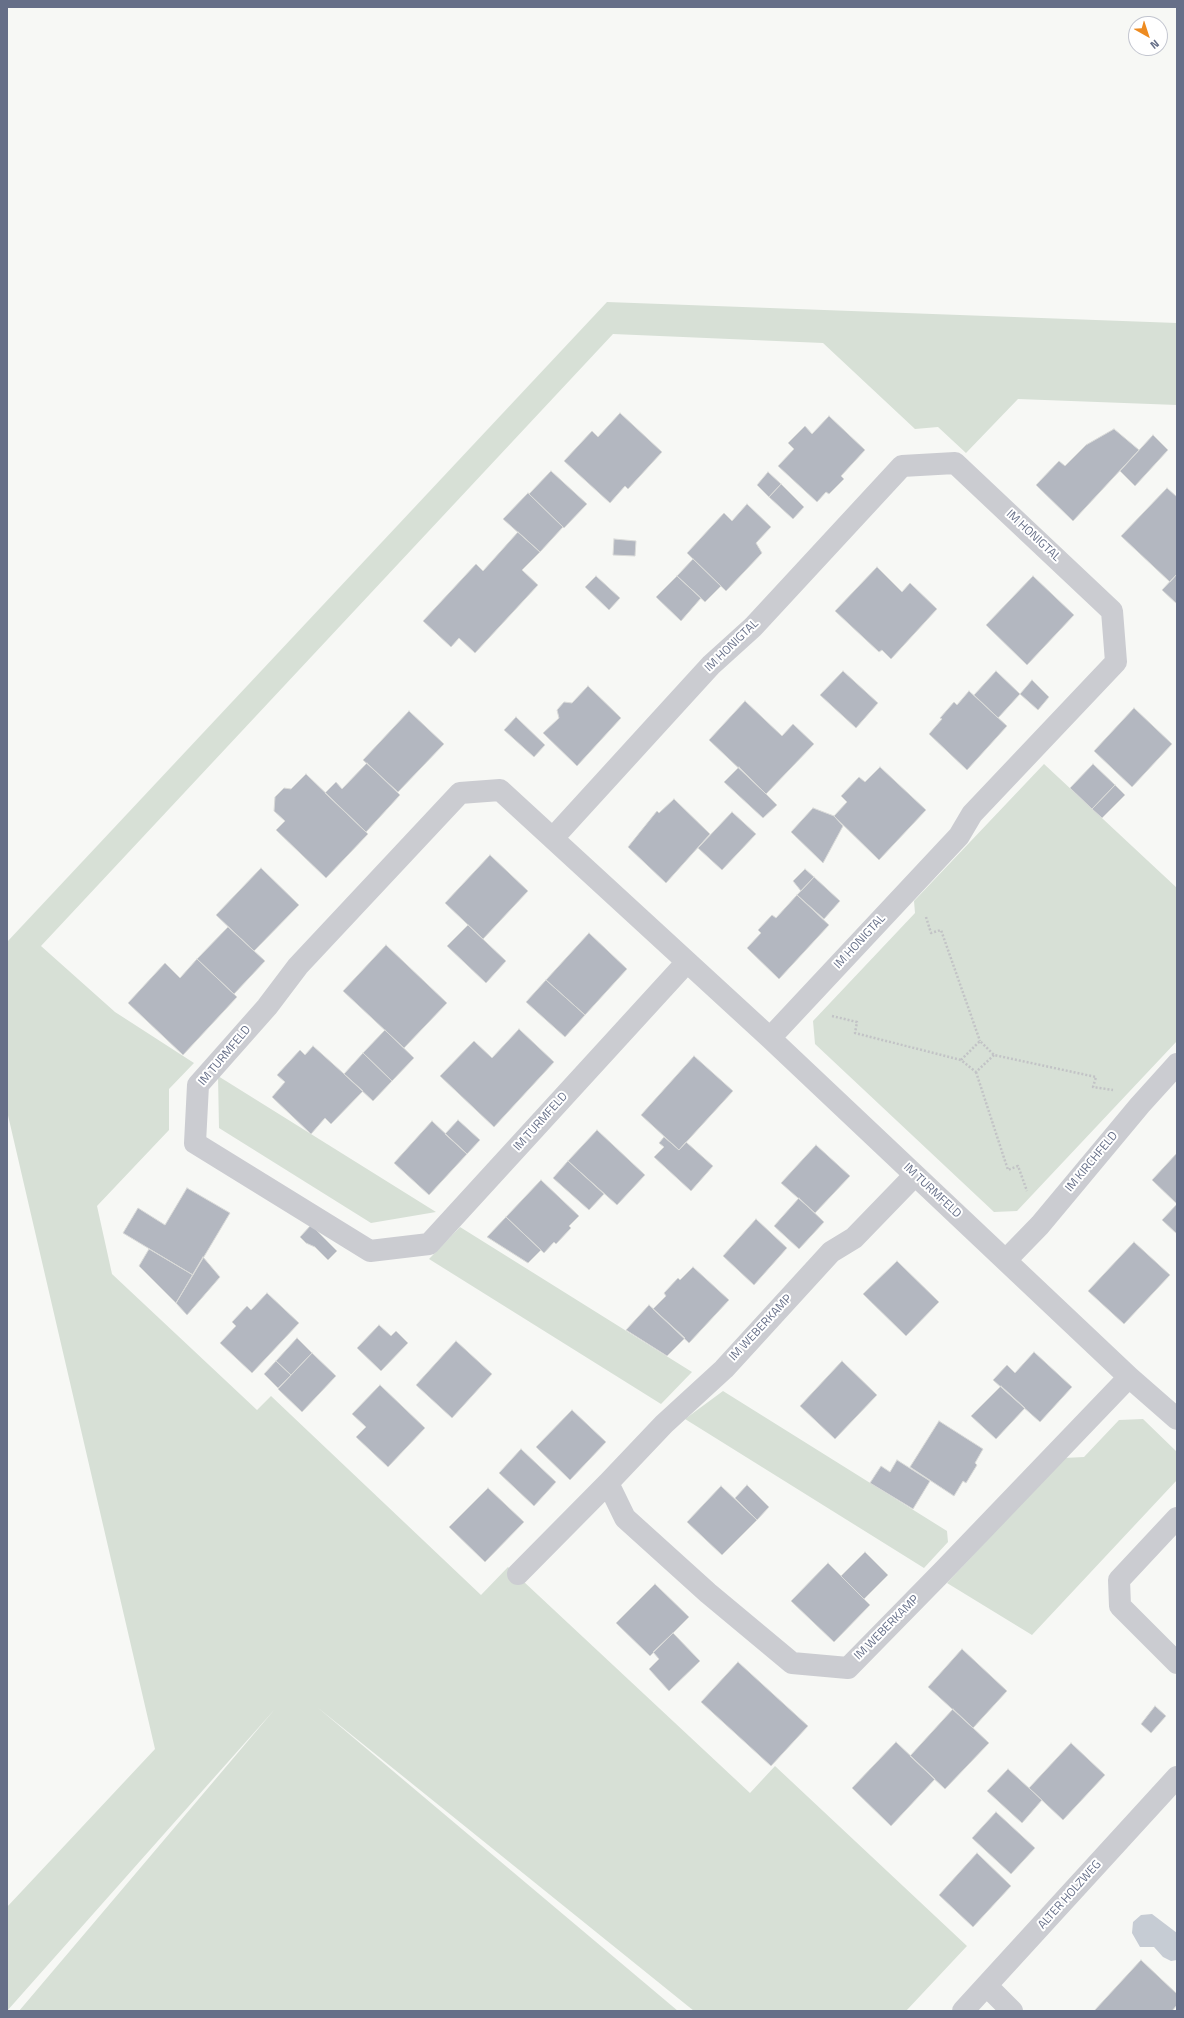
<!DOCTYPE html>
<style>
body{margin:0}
#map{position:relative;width:1184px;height:2018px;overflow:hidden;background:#f7f8f5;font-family:"Titillium Web",sans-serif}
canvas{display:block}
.frame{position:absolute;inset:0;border:8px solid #666f88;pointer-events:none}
.north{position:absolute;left:1128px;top:16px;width:40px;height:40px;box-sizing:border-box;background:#fff;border:1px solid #c2c5cf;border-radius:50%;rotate:141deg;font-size:11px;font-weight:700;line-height:16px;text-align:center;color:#666f88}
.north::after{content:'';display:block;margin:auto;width:14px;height:18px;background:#ed8b21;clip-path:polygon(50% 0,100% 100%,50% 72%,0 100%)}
</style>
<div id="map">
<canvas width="1184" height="2018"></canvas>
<div class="frame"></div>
<div class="north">N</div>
</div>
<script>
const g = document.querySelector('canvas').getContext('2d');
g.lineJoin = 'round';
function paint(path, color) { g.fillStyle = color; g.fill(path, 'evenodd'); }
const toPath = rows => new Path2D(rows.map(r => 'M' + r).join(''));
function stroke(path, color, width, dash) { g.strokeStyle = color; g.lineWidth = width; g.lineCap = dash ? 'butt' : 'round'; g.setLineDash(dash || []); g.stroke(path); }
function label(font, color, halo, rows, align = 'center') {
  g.font = font + ' "Titillium Web",sans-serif'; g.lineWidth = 4; g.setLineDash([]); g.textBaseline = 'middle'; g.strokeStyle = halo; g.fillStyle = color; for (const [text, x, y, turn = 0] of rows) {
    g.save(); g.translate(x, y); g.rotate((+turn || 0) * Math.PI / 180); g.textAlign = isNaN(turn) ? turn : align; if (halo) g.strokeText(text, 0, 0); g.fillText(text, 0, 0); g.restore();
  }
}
paint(toPath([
 [607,302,1177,323,1177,405,1018,399,966,453,938,427,915,429,823,343,613,334,41,946,115,1012,194,1063,169,1089,169,1130,97,1206,112,1274,257,1410,271,1396,481,1595,508,1567,750,1793,775,1766,967,1946,906,2011,694,2011,317,1707,678,2011,19,2011,275,1709,7,2011,7,1907,155,1749,7,1111,7,942],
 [1044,764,1177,888,1177,1041,1017,1211,994,1212,815,1044,813,1021,915,913,914,901],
 [218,1076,436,1212,371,1223,219,1128],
 [460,1227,692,1372,661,1404,429,1259],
 [723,1391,947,1531,948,1542,924,1568,685,1419],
 [1143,1419,1177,1452,1177,1480,1032,1635,947,1583,1064,1458,1084,1457,1119,1420]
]), '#d7e0d6');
paint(toPath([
 [1152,1914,1177,1933,1177,1960,1171,1961,1163,1957,1154,1947,1140,1947,1132,1933,1133,1922,1141,1915]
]), '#c6ccd4');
const building = toPath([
 [620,413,662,452,628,489,625,486,610,503,564,461,592,431,598,437,620,413],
 [829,416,865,450,841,476,844,479,829,494,826,492,817,502,778,466,794,449,788,443,805,426,812,434,829,416],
 [1114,429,1139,450,1073,521,1036,485,1059,461,1065,466,1086,445,1114,429],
 [1153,435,1168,450,1135,486,1120,471,1153,435],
 [551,471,587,504,564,528,529,494,551,471],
 [768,472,781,484,769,497,757,485,768,472],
 [781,484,804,507,793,519,769,497,781,484],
 [1167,488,1177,497,1177,574,1170,582,1121,536,1167,488],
 [528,493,563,527,540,552,503,519,528,493],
 [747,504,771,527,756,543,762,553,726,591,687,553,724,513,732,521,747,504],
 [518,532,540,552,522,570,538,585,475,653,459,638,451,647,423,621,476,564,483,571,518,532],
 [614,539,636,541,635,556,613,555,614,539],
 [693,559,721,586,705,602,677,576,693,559],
 [877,567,902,592,910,583,937,609,891,659,882,650,879,652,835,611,877,567],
 [1177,574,1177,604,1162,590,1177,574],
 [596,576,620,598,609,610,585,587,596,576],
 [677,576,701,598,681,621,656,597,677,576],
 [1033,576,1074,615,1027,665,986,625,1033,576],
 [843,671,878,703,856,728,820,695,843,671],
 [996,671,1020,694,998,718,974,695,996,671],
 [1032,680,1049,697,1038,710,1020,694,1032,680],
 [588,686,621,718,577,766,543,733,559,718,557,710,564,702,572,703,588,686],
 [969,691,1007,726,967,770,929,734,942,719,940,718,954,702,957,705,969,691],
 [745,701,782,736,793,724,814,744,766,794,709,740,745,701],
 [1134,708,1172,744,1132,787,1094,751,1134,708],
 [409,711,444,744,398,792,363,760,409,711],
 [516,717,545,745,534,757,504,730,516,717],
 [367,763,400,795,366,832,325,793,336,782,342,789,367,763],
 [1093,764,1115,785,1092,809,1070,788,1093,764],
 [739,767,777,805,763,818,724,782,739,767],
 [880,767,926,810,879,860,834,816,847,802,841,796,859,777,865,782,880,767],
 [306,774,368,834,326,878,276,830,285,821,274,811,275,797,284,788,291,789,306,774],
 [1115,785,1125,795,1102,818,1092,809,1115,785],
 [674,799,710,834,666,883,628,847,657,811,659,813,674,799],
 [813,808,834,816,843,826,823,863,791,832,813,808],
 [732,812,756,834,722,870,698,848,732,812],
 [490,855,528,891,483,939,445,903,490,855],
 [261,868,299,905,254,951,216,915,261,868],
 [805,869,814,877,801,891,793,881,805,869],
 [814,877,840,901,824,919,797,895,814,877],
 [797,895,829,925,779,979,747,948,761,933,758,930,772,915,776,918,797,895],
 [468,925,506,961,486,983,447,946,468,925],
 [228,927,265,961,234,994,197,959,228,927],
 [589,933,627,969,585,1015,546,980,589,933],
 [386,945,447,1003,404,1048,343,991,386,945],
 [197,959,237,997,183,1055,128,1003,165,963,180,978,197,959],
 [546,980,585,1015,565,1037,526,1002,546,980],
 [519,1029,554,1062,494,1127,440,1076,474,1041,492,1058,519,1029],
 [385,1030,414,1058,392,1081,363,1053,385,1030],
 [313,1046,363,1091,331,1124,325,1118,311,1134,272,1097,285,1082,277,1075,300,1050,305,1055,313,1046],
 [363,1053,392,1081,373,1101,344,1074,363,1053],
 [694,1056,733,1091,679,1150,641,1115,694,1056],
 [458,1120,480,1140,467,1154,445,1134,458,1120],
 [432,1121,467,1154,429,1195,394,1163,432,1121],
 [597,1130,645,1175,617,1205,568,1161,597,1130],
 [664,1137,679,1150,686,1142,713,1166,691,1191,654,1157,664,1147,659,1143,664,1137],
 [816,1145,850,1176,815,1213,781,1183,816,1145],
 [1177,1153,1177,1204,1152,1180,1177,1153],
 [568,1161,604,1194,589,1210,553,1178,568,1161],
 [541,1180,579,1216,569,1226,571,1228,556,1244,554,1242,544,1253,506,1217,541,1180],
 [187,1188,230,1213,193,1275,123,1233,138,1208,165,1225,187,1188],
 [799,1198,824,1222,799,1249,774,1226,799,1198],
 [1177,1204,1177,1234,1162,1220,1177,1204],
 [506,1217,541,1250,528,1263,487,1237,506,1217],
 [756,1219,787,1248,754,1285,723,1256,756,1219],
 [311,1225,337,1251,328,1260,315,1247,306,1243,300,1237,311,1225],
 [1134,1242,1170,1275,1124,1324,1088,1291,1134,1242],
 [149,1249,193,1275,176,1303,139,1266,149,1249],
 [203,1257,220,1277,187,1315,176,1303,203,1257],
 [897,1261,939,1302,906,1336,863,1294,897,1261],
 [693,1267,729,1300,689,1343,653,1309,666,1296,664,1293,678,1278,680,1280,693,1267],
 [267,1293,299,1323,252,1373,220,1343,236,1326,232,1322,247,1306,251,1310,267,1293],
 [649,1305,685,1338,667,1356,626,1330,649,1305],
 [379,1325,391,1336,396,1331,408,1343,381,1371,357,1348,379,1325],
 [297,1338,312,1353,291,1375,276,1361,297,1338],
 [456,1341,492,1374,452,1418,416,1385,456,1341],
 [1034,1352,1072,1387,1040,1422,993,1380,1007,1365,1015,1373,1034,1352],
 [312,1353,336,1376,302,1412,278,1389,312,1353],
 [276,1361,291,1375,278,1388,264,1374,276,1361],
 [842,1361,877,1395,835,1439,800,1406,842,1361],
 [380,1385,425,1428,388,1467,356,1437,366,1427,352,1414,380,1385],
 [1001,1386,1025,1408,996,1439,971,1416,1001,1386],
 [572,1410,606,1442,570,1480,536,1447,572,1410],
 [939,1421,983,1449,975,1463,977,1465,966,1483,963,1481,954,1496,910,1467,939,1421],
 [521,1449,556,1482,534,1506,499,1473,521,1449],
 [897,1460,930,1481,913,1509,870,1483,881,1466,890,1472,897,1460],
 [747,1485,769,1507,757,1520,735,1498,747,1485],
 [721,1486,757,1520,722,1555,687,1522,721,1486],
 [488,1488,524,1522,485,1562,449,1527,488,1488],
 [865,1552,888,1575,864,1599,841,1576,865,1552],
 [828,1563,870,1605,834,1642,791,1601,828,1563],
 [655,1584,689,1617,650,1656,616,1623,655,1584],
 [673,1633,700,1661,669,1691,649,1669,659,1659,653,1652,673,1633],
 [962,1649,1007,1691,973,1728,928,1687,962,1649],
 [738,1662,808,1726,771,1766,701,1702,738,1662],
 [1155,1706,1166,1716,1151,1733,1141,1724,1155,1706],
 [953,1709,989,1743,945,1789,910,1756,953,1709],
 [896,1742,935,1779,891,1826,852,1788,896,1742],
 [1071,1743,1105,1775,1063,1820,1029,1788,1071,1743],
 [1008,1769,1042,1800,1022,1823,987,1791,1008,1769],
 [996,1812,1035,1848,1011,1874,972,1838,996,1812],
 [977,1853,1011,1886,973,1927,939,1895,977,1853],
 [1141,1960,1177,1994,1177,2005,1172,2011,1094,2011,1141,1960]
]);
paint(building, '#b3b7c0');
stroke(building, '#d9dad8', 1);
stroke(toPath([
 [926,917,931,933,941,930,980,1041],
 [832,1016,857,1022,855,1033,961,1060],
 [994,1055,976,1072,961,1060,980,1041,994,1055,1096,1077,1093,1087,1113,1090],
 [976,1072,1008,1170,1018,1166,1027,1191]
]), '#c2c3c6', 2.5, [2, 2]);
stroke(toPath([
 [553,838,711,665,753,627,902,466,955,463,1112,611,1116,662,972,814,959,836,770,1038],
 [687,962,429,1244,370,1251,195,1143,198,1085,267,1007,298,966,460,793,500,790,770,1038,1129,1377,1177,1419],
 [915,1175,854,1238,831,1252,724,1369,664,1424,608,1483,625,1518,708,1593,792,1663,848,1668,944,1570,1129,1377],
 [1006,1260,1040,1225,1140,1105,1177,1064],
 [1177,1518,1119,1580,1120,1606,1177,1663],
 [518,1574,608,1483],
 [987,1986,1012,2011],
 [963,2011,1177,1777]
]), '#cbccd1', 22);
label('12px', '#666f88', '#fff', [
 ["IM HONIGTAL",1033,536,43],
 ["IM HONIGTAL",732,646,-44],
 ["IM HONIGTAL",860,942,-47],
 ["IM TURMFELD",225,1056,-50],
 ["IM TURMFELD",541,1122,-48],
 ["IM KIRCHFELD",1092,1162,-50],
 ["IM TURMFELD",932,1191,43],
 ["IM WEBERKAMP",761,1328,-47],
 ["IM WEBERKAMP",887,1628,-45],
 ["ALTER HOLZWEG",1070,1895,-48]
]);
</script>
